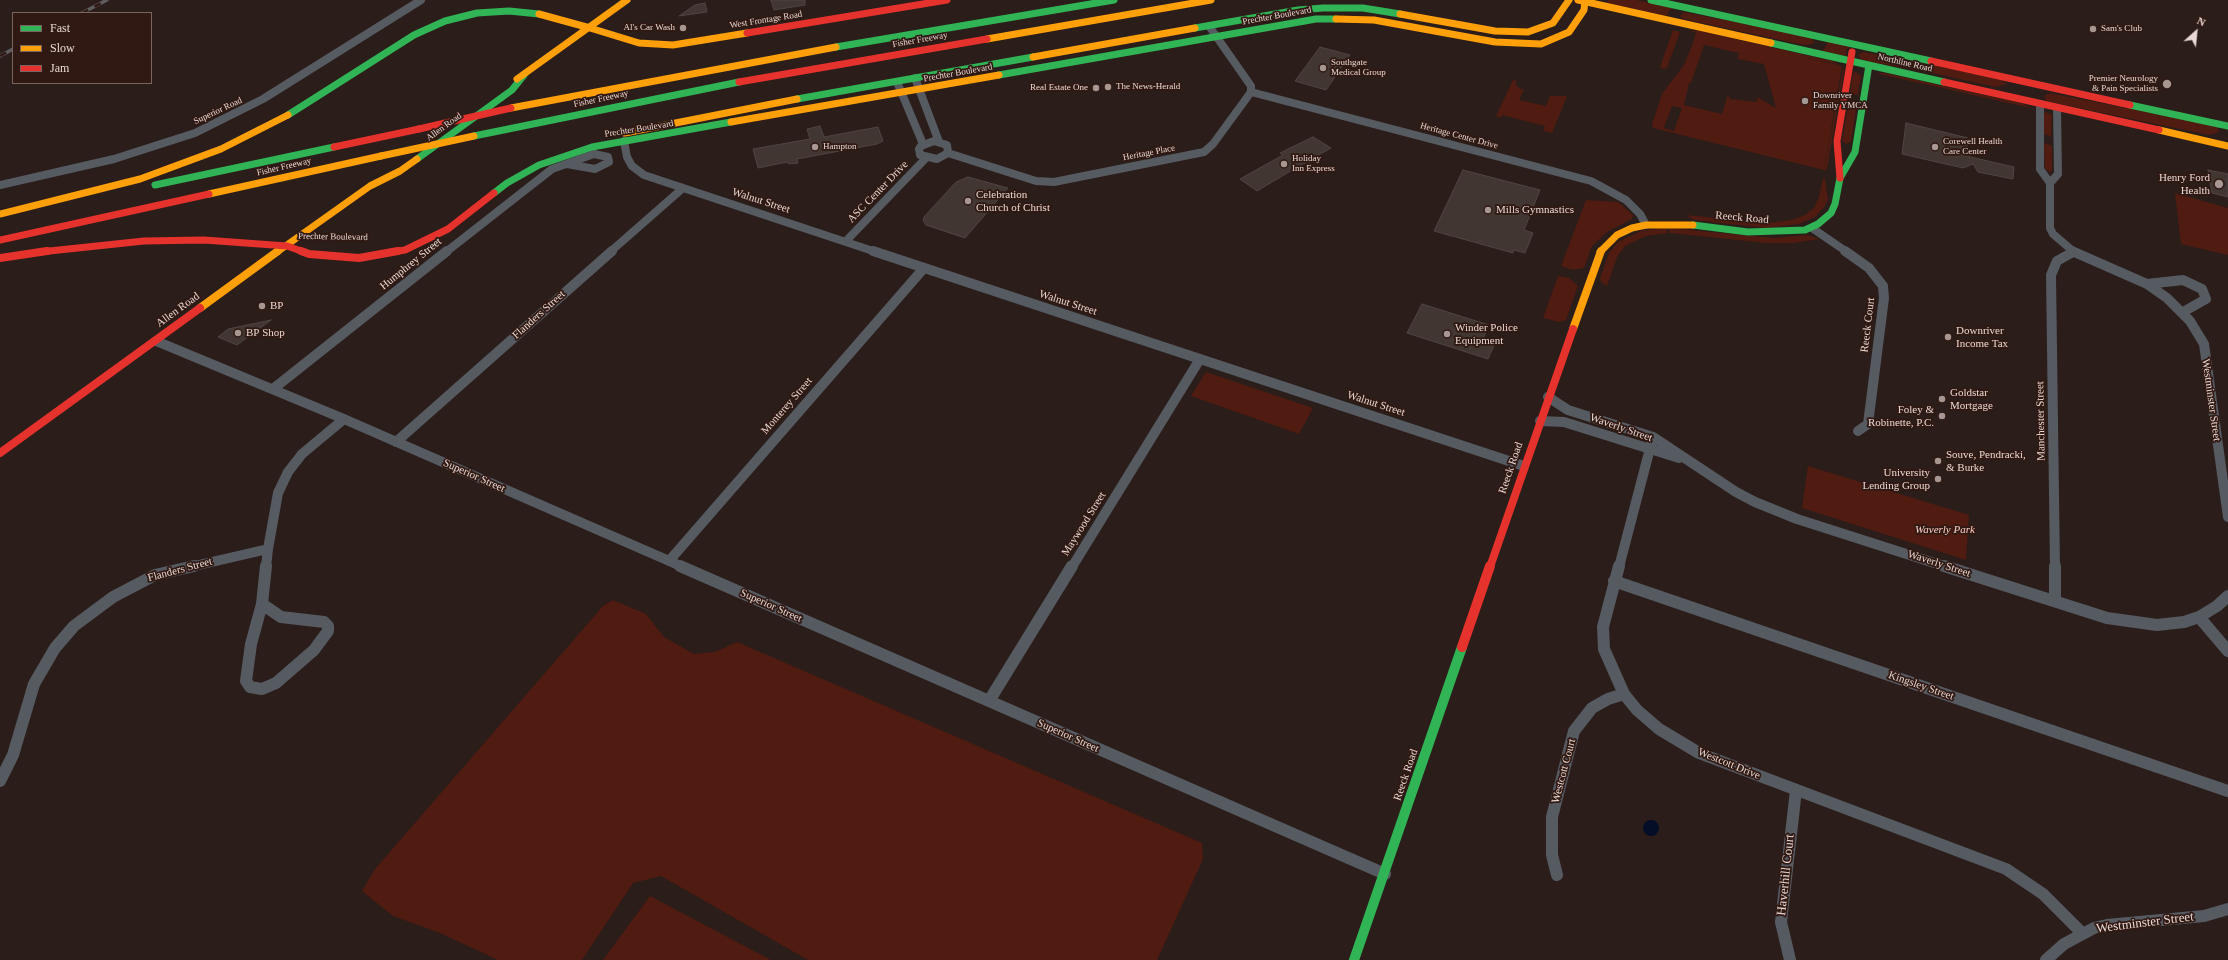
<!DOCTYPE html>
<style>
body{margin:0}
#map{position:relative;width:2228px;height:960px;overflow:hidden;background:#2a1d1a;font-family:Georgia,serif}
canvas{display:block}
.legend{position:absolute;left:12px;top:12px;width:140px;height:72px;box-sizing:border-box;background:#311913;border:1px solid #7b6560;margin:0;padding:5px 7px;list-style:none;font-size:12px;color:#e9d8d4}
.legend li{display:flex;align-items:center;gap:8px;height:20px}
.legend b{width:20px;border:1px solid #7b6560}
.north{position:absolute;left:2176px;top:12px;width:40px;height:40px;-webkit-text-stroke:3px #311913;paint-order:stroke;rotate:27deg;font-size:11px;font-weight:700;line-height:16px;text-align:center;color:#e9d8d4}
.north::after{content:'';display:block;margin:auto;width:14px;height:18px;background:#e9d8d4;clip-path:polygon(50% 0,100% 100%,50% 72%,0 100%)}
</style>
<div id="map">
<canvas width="2228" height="960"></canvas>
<ul class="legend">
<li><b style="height:5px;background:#30b455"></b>Fast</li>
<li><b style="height:5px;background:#ff9f0a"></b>Slow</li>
<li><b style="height:5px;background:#e5322d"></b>Jam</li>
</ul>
<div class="north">N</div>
</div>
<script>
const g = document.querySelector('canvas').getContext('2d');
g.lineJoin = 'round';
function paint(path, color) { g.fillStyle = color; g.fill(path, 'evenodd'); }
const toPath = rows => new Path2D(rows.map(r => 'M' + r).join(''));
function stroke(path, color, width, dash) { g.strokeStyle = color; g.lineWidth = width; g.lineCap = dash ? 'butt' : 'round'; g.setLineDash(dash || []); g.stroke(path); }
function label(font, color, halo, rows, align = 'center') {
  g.font = font + ' Georgia,serif'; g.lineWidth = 3.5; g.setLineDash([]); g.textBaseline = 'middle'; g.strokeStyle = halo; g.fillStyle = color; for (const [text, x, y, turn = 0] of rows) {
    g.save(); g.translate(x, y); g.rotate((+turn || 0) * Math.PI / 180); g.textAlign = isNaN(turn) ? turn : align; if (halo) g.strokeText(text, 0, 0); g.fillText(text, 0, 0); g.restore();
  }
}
paint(toPath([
 [1608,0,1636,0,1673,8,1669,11,1667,16,1607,3],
 [1684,12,1811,37,1814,42,1813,44,1804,45,1683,19,1680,16],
 [1673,30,1680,32,1667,68,1663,69,1660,67],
 [1690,31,1700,31,1832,61,1841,65,1798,56,1842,66,1824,170,1653,128,1652,124,1662,94,1684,65,1693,43,1696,33],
 [1704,45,1739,53,1738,59,1764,64,1776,108,1757,97,1757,102,1730,99,1728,94,1722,114,1684,105,1689,83,1691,83],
 [1672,106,1682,108,1674,131,1664,128],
 [1827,41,1850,46,1850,47,1846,50,1846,56,1822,51,1827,45],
 [1863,52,1982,75,1999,79,2007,84,1995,87,1914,69,1876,63,1861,59,1858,55],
 [1843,67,1844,70,1827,169,1824,171],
 [1856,72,1861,76,1858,94,1856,95,1850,92,1853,73],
 [1875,73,1885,73,2024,104,2031,108],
 [1513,80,1517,81,1515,84,1520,89,1524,89,1519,100,1546,106,1550,96,1567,96,1552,133,1543,131,1545,126,1502,115,1501,118,1496,116],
 [2050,93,2211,125,2217,127,2219,132,2209,135,2046,101,2044,96],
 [1852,106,1856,109,1851,142,1846,144,1842,141,1848,107],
 [2046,112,2052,115,2051,137,2044,134,2044,113],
 [2046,143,2052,146,2052,171,2050,172,2045,169,2044,144],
 [1823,178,1825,179,1828,200,1825,206,1815,217,1799,224,1767,228,1694,220,1686,215,1768,223,1791,220,1805,215,1814,208,1819,197],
 [2175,193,2228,208,2228,255,2181,244],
 [1586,200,1618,202,1633,215,1632,219,1607,232,1592,246,1584,268,1573,270,1561,266],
 [1665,228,1668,233,1646,236,1625,246,1617,257,1607,286,1601,282,1600,278,1609,253,1618,242,1641,231],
 [1668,228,1774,238,1807,235,1820,239,1793,243,1767,243,1670,233],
 [1558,276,1569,278,1578,286,1566,320,1559,322,1543,318],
 [1206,372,1313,408,1299,434,1191,396],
 [1808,466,1969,515,1966,560,1802,508],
 [613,600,646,614,664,637,694,654,715,652,737,642,1202,843,1203,859,1157,960,808,960,661,876,633,883,582,960,498,960,440,933,393,916,362,891,375,869,603,606],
 [650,896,771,960,603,960]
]), '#501b10');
paint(toPath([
 '1643 828a8 8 0 1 1 16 0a8 8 0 1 1-16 0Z'
]), '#040f27');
const building = toPath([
 [771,0,805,0,805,5,774,10,771,0],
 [705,3,707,12,679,16,695,5,705,3],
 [1320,47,1350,55,1326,90,1295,81,1320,47],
 [1906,123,1968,138,1966,156,2014,167,2013,179,1978,172,1973,164,1963,168,1902,154,1906,123],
 [820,126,824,137,878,127,883,141,877,144,797,159,798,163,789,164,787,162,758,168,753,149,810,139,807,129,820,126],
 [1313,137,1331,148,1315,157,1318,158,1307,165,1304,163,1257,191,1240,179,1283,155,1280,153,1313,137],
 [1463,170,1540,190,1524,230,1533,233,1525,253,1514,250,1513,253,1434,231,1463,170],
 [2208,170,2228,174,2228,197,2212,193,2208,170],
 [968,177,1008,188,965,238,926,225,923,220,924,217,956,182,968,177],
 [1422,304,1489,325,1483,339,1495,343,1488,359,1407,333,1422,304],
 [271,320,237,345,218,337,228,329,271,320]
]);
paint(building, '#413632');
stroke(building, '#504542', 1);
stroke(toPath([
 [915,78,939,142],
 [897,82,923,144],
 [1251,92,1591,181,1626,200,1640,214,1646,225],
 [2040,104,2040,169,2050,183,2050,228,2053,234,2074,252],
 [624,141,627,157,632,166,644,175,876,252],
 [934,141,947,145,948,153,937,159,920,155,919,149,921,146,934,141],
 [948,153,1036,181,1054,182,1204,152,1213,144,1251,92,1251,86,1209,26],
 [2050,183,2058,174,2057,108],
 [0,185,114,159,195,133,263,99,421,0],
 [1812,228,1847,252],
 [846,241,926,158],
 [446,252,552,169,594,154,608,157,609,162,595,169,567,164],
 [610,252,683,188]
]), '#565a61', 8);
stroke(toPath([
 [873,251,1524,466],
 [1845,251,1869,268,1883,286,1884,298,1868,424,1858,431],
 [2072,251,2147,284,2167,298,2190,321,2204,344,2228,517],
 [2147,284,2183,280,2202,289,2206,299,2183,312],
 [156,341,344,419,683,567],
 [273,389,447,251],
 [1548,397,1568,410,1653,437,1736,492,1755,502,1797,519,1947,567],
 [1540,421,1564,422,1679,458],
 [396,442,612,251],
 [669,561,924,268],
 [190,567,268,549,278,493,288,472,302,454,344,419],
 [266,567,268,549],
 [1072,567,1200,359],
 [1619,567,1653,437],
 [2055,567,2051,275,2057,261,2073,252]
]), '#565a61', 10);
stroke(toPath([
 [680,566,1385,874],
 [1619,566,1603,627,1604,649,1624,694,1637,710,1659,729,1699,753,2006,869,2043,894,2082,933],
 [1944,566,2107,618,2157,625,2184,622,2199,617],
 [2055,566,2055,601],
 [1614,581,2228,791],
 [2228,596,2217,606,2199,617,2228,651],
 [262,604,281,617,324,622,328,626,328,631,314,650,276,683,262,689,250,687,246,681,251,644,262,604],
 [262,604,266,566],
 [989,701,1072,566],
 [0,781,13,755,34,684,55,648,74,626,113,597,155,575,194,566],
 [1557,875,1552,855,1552,817,1574,731,1592,708,1608,699,1624,694],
 [1790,960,1781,922,1796,790],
 [2046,960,2064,944,2094,928,2107,925,2204,916,2228,909]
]), '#565a61', 12);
stroke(toPath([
 [1651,0,1931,61],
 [1195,28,1298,10,1323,8,1363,8,1400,14],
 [1771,43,1944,82],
 [836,47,1114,0],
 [999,75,1316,19,1336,19],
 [797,99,1033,57],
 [2130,105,2228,126],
 [288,115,414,35,445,21,477,13,509,11,539,14],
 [474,136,739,82],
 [417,159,512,90,524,75],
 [155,185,334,147],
 [494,193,507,183,539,165,592,147,731,122],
 [1693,225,1748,232,1805,230,1818,224,1831,213,1835,204,1840,178,1855,152,1869,65]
]), '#30b455', 7);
stroke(toPath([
 [1354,960,1462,647]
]), '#30b455', 10);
stroke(toPath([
 [1578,0,1771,43],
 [539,14,590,28],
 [1400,14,1495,31,1528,32,1553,23,1569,0],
 [1336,19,1374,20,1495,42,1541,44,1569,32,1584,10,1585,0],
 [590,28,639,43,673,45,747,33],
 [987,39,1211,0],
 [1033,57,1195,28],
 [517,79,627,0],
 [511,108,836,47],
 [731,122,999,75],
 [2159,130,2228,146],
 [625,133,797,99],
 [209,194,381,156],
 [0,214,140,179,221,149,288,115],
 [277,252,370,186,400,171,417,159],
 [1600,252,1617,235,1632,228,1646,225,1693,225]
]), '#ff9f0a', 7);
stroke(toPath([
 [200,308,278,251],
 [1573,329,1601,251]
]), '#ff9f0a', 8);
stroke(toPath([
 [747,33,947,0],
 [1931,61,2130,105],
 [739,82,987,39],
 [1944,82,2159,130],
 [334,147,419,129],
 [1840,178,1837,141,1852,52],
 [0,240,209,194],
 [287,246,304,252],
 [40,252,144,241,204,240,287,246],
 [392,252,405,250,448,229,494,193]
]), '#e5322d', 7);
stroke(toPath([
 [301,251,309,254,359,258,398,251],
 [0,258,47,251],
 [0,453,200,308],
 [1490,567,1573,329]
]), '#e5322d', 8);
stroke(toPath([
 [1462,647,1490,566]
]), '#e5322d', 10);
const rail = toPath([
 [82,13,107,0],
 [0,56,13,49]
]);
stroke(rail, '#605d5f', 3.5);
stroke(rail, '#311913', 2.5, [7]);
stroke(toPath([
 [381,156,474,136]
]), '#ff9f0a', 7);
stroke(toPath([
 [419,129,511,108]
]), '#e5322d', 7);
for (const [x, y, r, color] of [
 [683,28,4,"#a69793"],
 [2093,29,4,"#a69793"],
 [1323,68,4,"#a69793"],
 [2167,84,5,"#a69793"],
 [1108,87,4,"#a69793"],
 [1096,88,4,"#a69793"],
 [1805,101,4,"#a69793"],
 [815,147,4,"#a69793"],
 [1935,147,4,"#a69793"],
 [1284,164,4,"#a69793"],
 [2219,184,5,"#a69793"],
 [968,201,4,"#a69793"],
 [1488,210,4,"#a69793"],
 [262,306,4,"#a69793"],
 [238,333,4,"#a69793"],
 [1447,334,4,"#a69793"],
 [1948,337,4,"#a69793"],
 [1942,399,4,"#a69793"],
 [1942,416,4,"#a69793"],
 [1938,461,4,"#a69793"],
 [1938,479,4,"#a69793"]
]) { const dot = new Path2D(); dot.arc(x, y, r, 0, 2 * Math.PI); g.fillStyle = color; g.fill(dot); stroke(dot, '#311913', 1.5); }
label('9px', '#e9d8d4', '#311913', [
 ["Prechter Boulevard",1277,16,-10],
 ["West Frontage Road",766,20,-9],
 ["Fisher Freeway",920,40,-10],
 ["Northline Road",1905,63,13],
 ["Prechter Boulevard",958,73,-10],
 ["Fisher Freeway",601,99,-12],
 ["Superior Road",218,111,-25],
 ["Allen Road",444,127,-36],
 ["Prechter Boulevard",639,129,-9],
 ["Heritage Center Drive",1459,136,15],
 ["Heritage Place",1149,153,-11],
 ["Fisher Freeway",284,167,-13],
 ["Prechter Boulevard",333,237,1]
]);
label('9px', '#e9d8d4', '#311913', [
 ["Al's Car Wash",675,28,"right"],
 ["Sam's Club",2101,29],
 ["Southgate",1331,63],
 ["Medical Group",1331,73],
 ["Premier Neurology",2158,79,"right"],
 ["& Pain Specialists",2158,89,"right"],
 ["The News-Herald",1116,87],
 ["Real Estate One",1088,88,"right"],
 ["Downriver",1813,96],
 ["Family YMCA",1813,106],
 ["Corewell Health",1943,142],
 ["Care Center",1943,152],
 ["Hampton",823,147],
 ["Holiday",1292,159],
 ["Inn Express",1292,169]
], 'left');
label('11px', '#e9d8d4', '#311913', [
 ["Henry Ford",2210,178,"right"],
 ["Health",2210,191,"right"],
 ["Celebration",976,195],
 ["Church of Christ",976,208],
 ["Mills Gymnastics",1496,210],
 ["BP",270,306],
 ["Winder Police",1455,328],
 ["Equipment",1455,341],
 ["Downriver",1956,331],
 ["Income Tax",1956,344],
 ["BP Shop",246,333],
 ["Goldstar",1950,393],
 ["Mortgage",1950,406],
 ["Foley &",1934,410,"right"],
 ["Robinette, P.C.",1934,423,"right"],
 ["Souve, Pendracki,",1946,455],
 ["& Burke",1946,468],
 ["University",1930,473,"right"],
 ["Lending Group",1930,486,"right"]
], 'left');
label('11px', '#e9d8d4', '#311913', [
 ["ASC Center Drive",878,192,-46],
 ["Walnut Street",761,201,18],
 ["Reeck Road",1742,218,5],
 ["Humphrey Street",411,264,-39],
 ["Walnut Street",1068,303,18],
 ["Allen Road",178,310,-36],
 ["Flanders Street",539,315,-42],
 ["Reeck Court",1868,325,-83],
 ["Westminster Street",2211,400,82],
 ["Walnut Street",1376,404,18],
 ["Monterey Street",787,406,-49],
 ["Manchester Street",2041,421,-91],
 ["Waverly Street",1621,428,19],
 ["Reeck Road",1511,468,-71],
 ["Superior Street",474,476,24],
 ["Maywood Street",1084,524,-58],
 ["Waverly Street",1939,564,18],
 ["Flanders Street",180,570,-15],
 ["Superior Street",771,606,24],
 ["Kingsley Street",1921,686,19],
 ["Superior Street",1068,736,24],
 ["Westcott Drive",1729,764,22],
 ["Westcott Court",1564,771,-75],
 ["Reeck Road",1406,775,-71]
]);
label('italic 11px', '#fed1c6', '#311913', [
 ["Waverly Park",1945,530]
]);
label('13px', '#e9d8d4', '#311913', [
 ["Haverhill Court",1786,875,-84],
 ["Westminster Street",2145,923,-7]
]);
</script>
